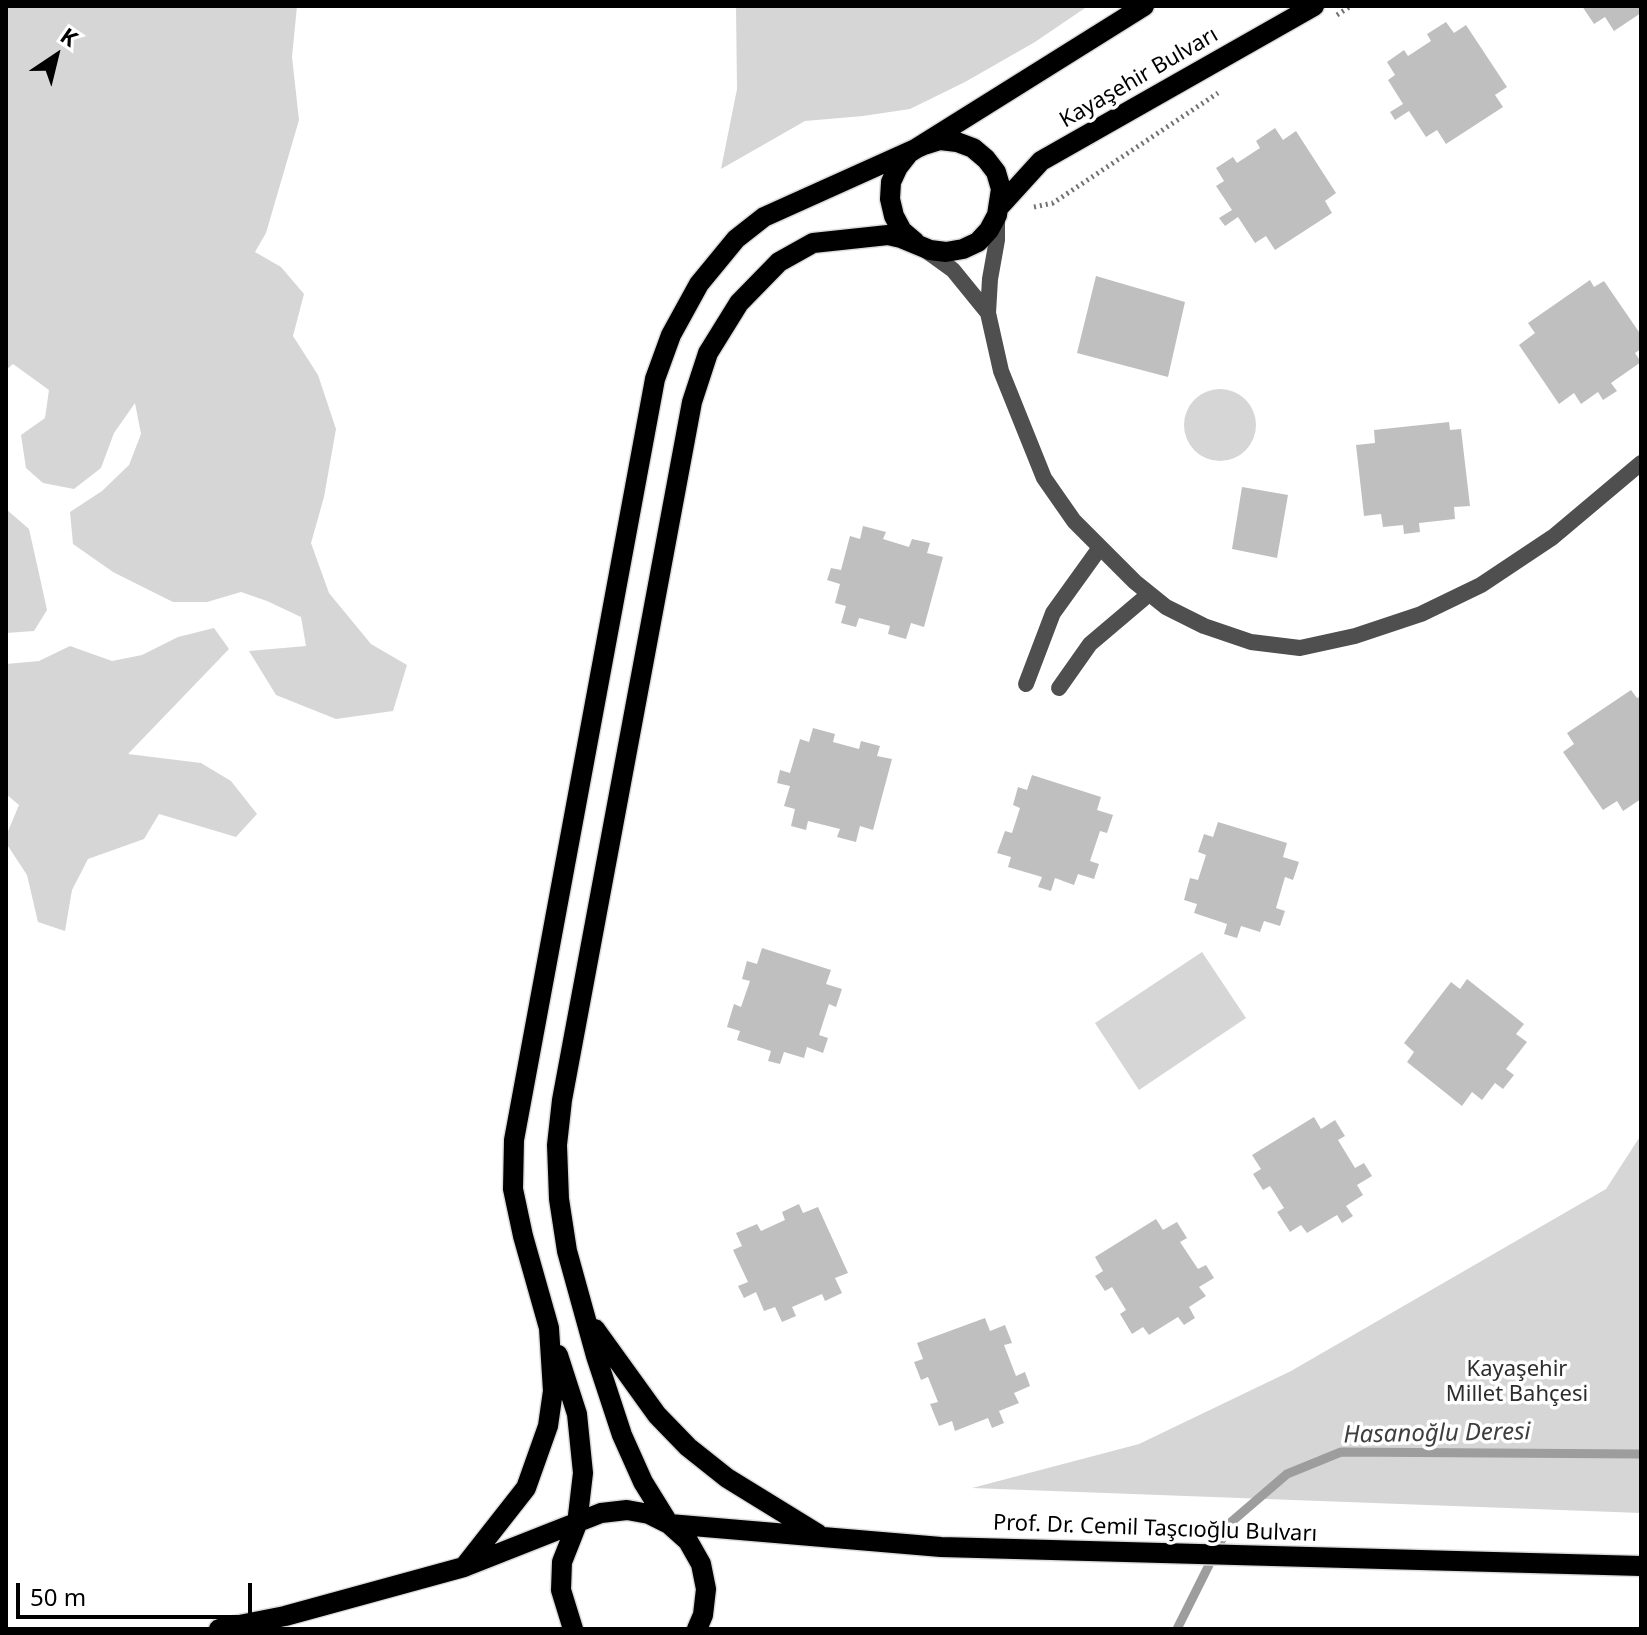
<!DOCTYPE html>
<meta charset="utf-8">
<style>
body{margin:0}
#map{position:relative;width:1647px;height:1635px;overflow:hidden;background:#fff;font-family:"Noto Sans",sans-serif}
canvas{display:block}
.frame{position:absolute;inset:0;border:8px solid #000;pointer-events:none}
.north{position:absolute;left:16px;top:16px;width:80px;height:80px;-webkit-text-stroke:6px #fff;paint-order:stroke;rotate:35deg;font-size:22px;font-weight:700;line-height:32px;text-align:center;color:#000}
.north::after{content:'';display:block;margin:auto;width:28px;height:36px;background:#000;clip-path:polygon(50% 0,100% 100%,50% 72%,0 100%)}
.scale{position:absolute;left:16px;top:1583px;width:236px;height:36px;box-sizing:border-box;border:4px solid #000;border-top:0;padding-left:10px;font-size:24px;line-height:28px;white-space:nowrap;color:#000;-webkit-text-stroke:6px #fff;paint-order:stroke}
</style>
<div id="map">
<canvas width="1647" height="1635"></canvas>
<div class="frame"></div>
<div class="north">K</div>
<div class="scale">50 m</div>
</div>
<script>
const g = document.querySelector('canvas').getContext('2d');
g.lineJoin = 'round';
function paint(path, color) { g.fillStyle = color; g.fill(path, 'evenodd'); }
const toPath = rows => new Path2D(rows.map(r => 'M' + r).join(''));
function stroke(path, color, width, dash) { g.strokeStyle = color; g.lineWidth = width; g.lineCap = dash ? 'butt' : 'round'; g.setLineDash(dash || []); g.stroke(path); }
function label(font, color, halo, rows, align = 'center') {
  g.font = font + ' "Noto Sans",sans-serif'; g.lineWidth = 7; g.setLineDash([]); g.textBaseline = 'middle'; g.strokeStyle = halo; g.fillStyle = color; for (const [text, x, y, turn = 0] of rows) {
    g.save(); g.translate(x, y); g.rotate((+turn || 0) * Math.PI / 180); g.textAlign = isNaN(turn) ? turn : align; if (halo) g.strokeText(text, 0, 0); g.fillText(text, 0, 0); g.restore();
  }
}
paint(toPath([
 [6,6,297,6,292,57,299,120,266,233,255,252,281,267,304,294,293,336,318,375,336,429,324,497,311,543,329,593,371,644,407,665,393,711,336,719,276,695,249,651,306,646,301,617,267,601,241,592,207,602,173,602,113,572,73,544,70,512,102,491,129,465,141,434,135,403,114,433,101,468,74,489,43,483,26,468,21,435,45,418,49,390,13,364,6,370],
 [736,6,1088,6,1035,42,965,82,910,109,863,116,805,121,721,169,737,89],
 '1184 425a36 36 0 1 1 72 0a36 36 0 1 1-72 0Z',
 [6,509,29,529,38,569,47,610,34,631,6,633],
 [214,628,229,649,128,754,201,763,231,781,257,814,236,837,159,814,144,839,88,859,72,890,65,931,38,922,27,875,6,843,6,836,19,805,6,794,6,664,39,661,70,646,112,661,142,655,178,637],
 [1202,952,1246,1018,1139,1090,1095,1023],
 [1641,1135,1641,1513,972,1488,1139,1444,1291,1371,1606,1189]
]), '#d6d6d6');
stroke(toPath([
 [1177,1629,1230,1523,1287,1474,1341,1452,1641,1454]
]), '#9d9d9d', 9);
paint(toPath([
 [1582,6,1641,6,1641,13,1614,31,1605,17,1594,24],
 [1446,22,1454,33,1466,25,1507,87,1495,95,1503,107,1446,144,1437,130,1426,137,1409,111,1395,120,1390,112,1403,104,1388,80,1395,75,1387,62,1404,50,1408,56,1431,41,1427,34],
 [1275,128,1283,140,1296,131,1336,193,1325,201,1332,213,1275,250,1266,236,1255,243,1238,217,1225,226,1219,218,1232,210,1216,186,1224,181,1216,168,1233,157,1237,163,1260,148,1256,141],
 [1096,276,1185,302,1168,377,1077,353],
 [1590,280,1594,287,1604,281,1641,335,1641,349,1635,353,1641,362,1611,383,1617,391,1603,400,1598,392,1581,404,1574,393,1559,404,1519,345,1535,333,1528,323],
 [1449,422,1450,430,1461,429,1470,506,1454,507,1455,519,1419,523,1420,532,1404,534,1403,525,1383,527,1381,514,1364,516,1356,445,1375,443,1374,430],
 [1242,487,1288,495,1277,558,1232,549],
 [863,526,886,532,883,539,909,547,912,539,930,543,927,553,943,557,924,627,911,623,906,639,888,634,890,626,859,618,856,627,841,623,846,606,835,603,840,584,827,580,831,568,841,570,850,536,860,539],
 [1631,690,1637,698,1641,696,1641,799,1623,811,1617,801,1603,810,1563,752,1574,744,1567,733],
 [813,728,835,734,833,742,859,749,861,741,880,746,877,756,892,759,873,830,860,826,856,842,837,837,840,829,808,821,806,830,791,826,795,809,784,806,790,786,777,783,780,770,790,773,800,739,809,742],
 [1032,775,1101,797,1097,810,1113,815,1107,833,1100,831,1090,861,1099,864,1094,879,1078,874,1074,885,1055,878,1051,891,1038,887,1042,877,1008,867,1011,857,997,853,1005,831,1012,833,1020,808,1013,805,1018,787,1027,790],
 [1218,822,1287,843,1283,857,1299,862,1293,880,1285,877,1276,908,1285,911,1280,926,1264,921,1260,932,1241,926,1237,938,1224,934,1227,924,1194,913,1197,904,1184,900,1190,878,1198,880,1206,855,1198,852,1204,834,1213,837],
 [762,948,831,970,826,984,842,989,836,1007,829,1004,819,1035,828,1038,823,1053,807,1047,804,1058,784,1052,780,1064,768,1061,771,1051,737,1040,740,1031,727,1027,734,1004,741,1007,750,981,742,979,747,961,757,964],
 [1467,979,1524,1024,1516,1034,1527,1042,1506,1069,1514,1075,1503,1089,1495,1083,1482,1100,1472,1092,1462,1106,1407,1062,1414,1052,1404,1043,1451,982,1460,989],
 [1314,1117,1321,1129,1335,1120,1345,1136,1338,1140,1355,1168,1364,1163,1372,1176,1357,1185,1363,1195,1346,1206,1353,1216,1342,1223,1337,1215,1307,1233,1301,1225,1290,1232,1277,1212,1284,1208,1270,1186,1263,1190,1253,1174,1261,1169,1252,1155],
 [799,1204,803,1213,818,1207,848,1273,835,1278,842,1293,825,1301,822,1294,792,1307,796,1316,782,1322,775,1307,764,1311,756,1292,744,1298,738,1286,748,1282,733,1250,742,1246,736,1233,757,1224,761,1231,785,1220,782,1212],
 [1156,1219,1163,1230,1177,1222,1187,1238,1180,1242,1198,1269,1206,1265,1214,1278,1199,1287,1206,1296,1189,1307,1195,1318,1184,1325,1178,1317,1149,1335,1143,1327,1132,1334,1120,1314,1126,1310,1112,1287,1105,1291,1095,1276,1103,1271,1095,1257],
 [985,1318,990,1331,1005,1325,1012,1343,1004,1345,1016,1376,1025,1372,1030,1386,1014,1393,1019,1403,999,1411,1004,1423,992,1428,988,1418,955,1431,952,1421,939,1426,930,1404,938,1402,928,1377,921,1380,914,1362,923,1359,917,1343]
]), '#bfbfbf');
const primary = toPath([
 [1000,206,1041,161,1314,6],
 [915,242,902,231,894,216,890,199,891,182,898,167,909,153,1144,6],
 [595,1329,657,1415,688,1447,727,1478,818,1534],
 [558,1355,577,1414,583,1473,577,1524,562,1562,561,1590,573,1629],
 [464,1567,526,1488,548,1426,553,1391,549,1328,523,1236,513,1189,514,1140,655,379,671,335,699,284,736,239,764,217,924,145,940,140,957,142,973,148,986,159,996,172,1001,189,997,215,989,230,978,242,963,249,946,252,930,250,901,238,888,235,813,243,779,262,739,303,708,353,692,402,562,1100,557,1145,559,1199,567,1251,596,1356,622,1435,643,1482,669,1524,688,1541,701,1564,706,1589,703,1615,697,1629],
 [219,1629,285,1616,464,1567,601,1513,627,1510,649,1514,669,1524,941,1547,1641,1566]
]);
stroke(primary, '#dbdbdb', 23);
stroke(toPath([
 [1337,15,1351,6],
 [1034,207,1053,203,1218,93]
]), '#717171', 5, [2, 4]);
stroke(toPath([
 [1026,684,1053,613,1099,549],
 [1059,688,1090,644,1149,594]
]), '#4f4f4f', 16);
stroke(toPath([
 [997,216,997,240,990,279,988,313,1001,371,1044,478,1074,521,1135,582,1166,607,1204,626,1251,642,1300,648,1355,636,1421,614,1481,585,1553,537,1641,463],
 [924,249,953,270,988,313]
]), '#4f4f4f', 16);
stroke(primary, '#000', 20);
label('22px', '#000', '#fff', [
 ["Kayaşehir Bulvarı",1139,78,-30],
 ["Prof. Dr. Cemil Taşcıoğlu Bulvarı",1155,1529,2]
]);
label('22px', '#2d2d2d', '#fff', [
 ["Kayaşehir",1517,1370],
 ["Millet Bahçesi",1517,1395]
]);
label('italic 24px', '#3e3e3e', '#fff', [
 ["Hasanoğlu Deresi",1437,1434,-1]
]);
</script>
